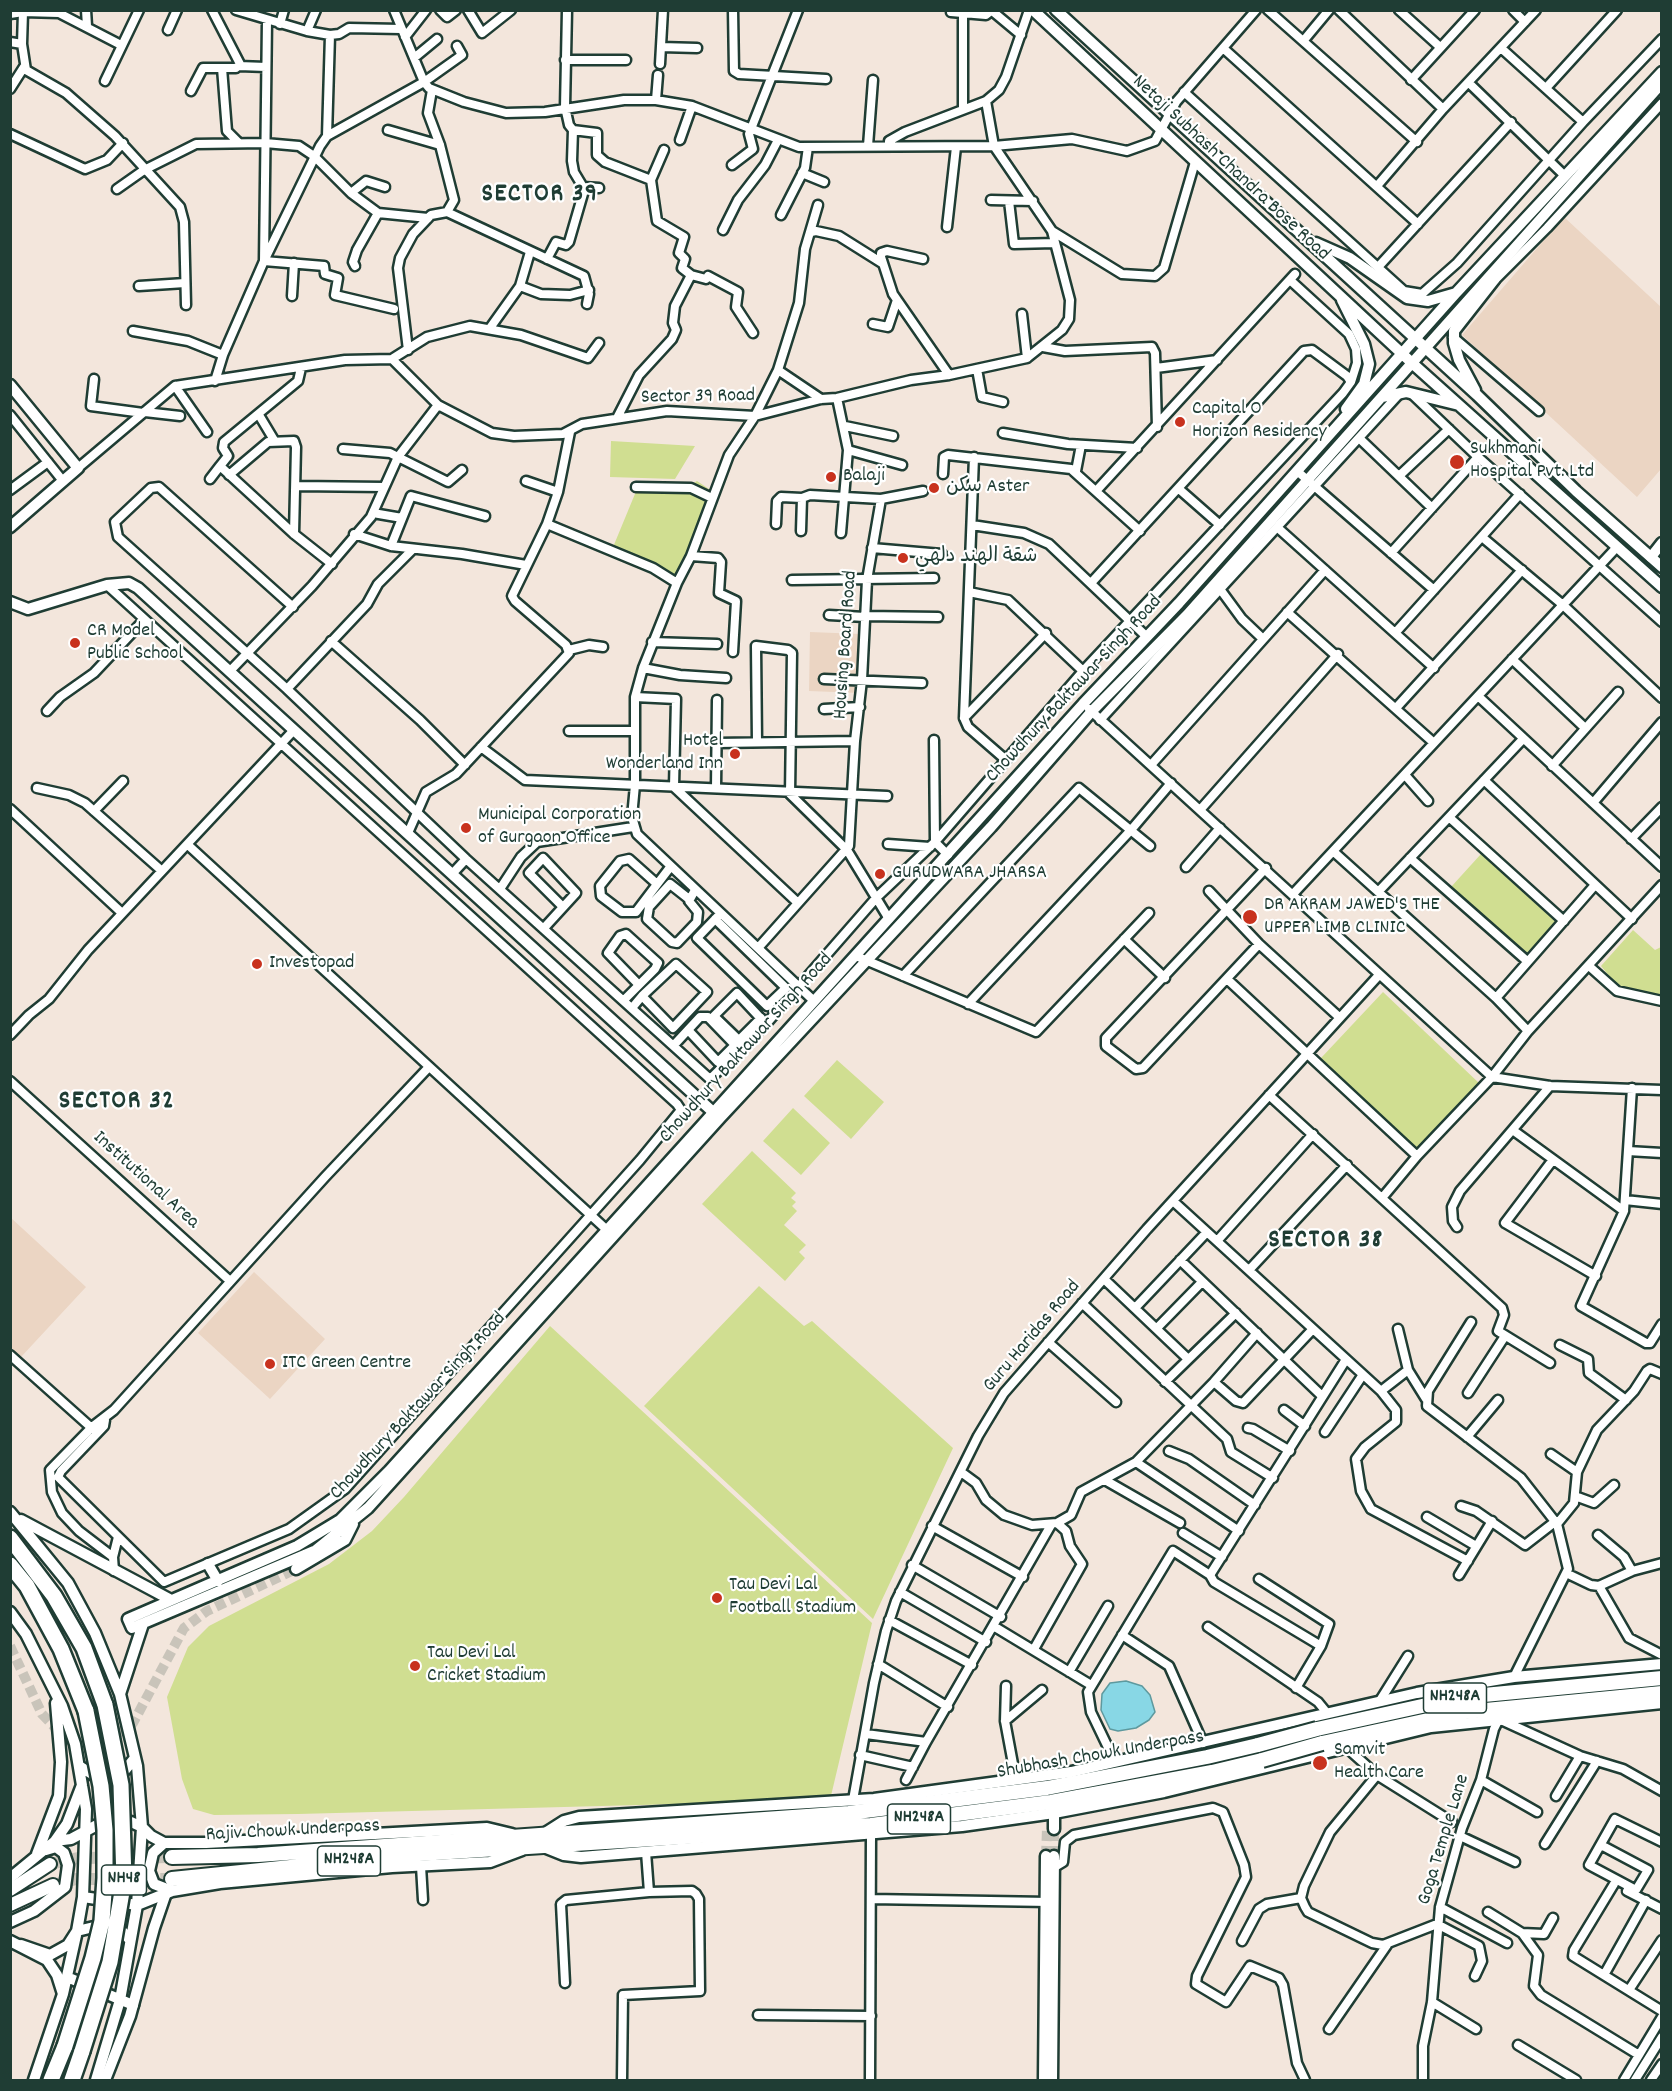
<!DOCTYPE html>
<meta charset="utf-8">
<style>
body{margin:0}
#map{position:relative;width:1672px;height:2091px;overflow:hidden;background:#f3e6dc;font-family:Dekko,sans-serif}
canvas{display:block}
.frame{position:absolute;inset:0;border:12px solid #1f3d34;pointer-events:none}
</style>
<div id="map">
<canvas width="1672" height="2091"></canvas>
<div class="frame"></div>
</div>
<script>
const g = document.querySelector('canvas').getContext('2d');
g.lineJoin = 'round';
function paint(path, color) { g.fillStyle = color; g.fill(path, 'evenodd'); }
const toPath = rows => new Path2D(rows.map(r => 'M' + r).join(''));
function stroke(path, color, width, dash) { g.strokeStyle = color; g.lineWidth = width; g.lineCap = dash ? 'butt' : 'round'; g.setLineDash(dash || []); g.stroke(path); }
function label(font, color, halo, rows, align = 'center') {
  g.font = font + ' Dekko,"Playpen Sans Arabic",sans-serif'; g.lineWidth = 4.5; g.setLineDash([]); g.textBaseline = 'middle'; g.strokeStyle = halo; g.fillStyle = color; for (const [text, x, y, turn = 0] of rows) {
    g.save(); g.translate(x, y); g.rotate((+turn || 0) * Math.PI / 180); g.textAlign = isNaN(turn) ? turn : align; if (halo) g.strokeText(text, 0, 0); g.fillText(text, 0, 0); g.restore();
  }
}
paint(toPath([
 [1564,217,1661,307,1661,469,1637,497,1462,335],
 [810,632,861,634,859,693,809,691],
 [10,1217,86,1287,21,1357,11,1348],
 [254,1272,325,1339,270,1399,198,1333]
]), '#ebd5c3');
paint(toPath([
 [611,441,695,446,675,479,610,477],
 [697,481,712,491,677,583,611,552,637,489,685,488],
 [1481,854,1558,924,1527,958,1451,887],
 [1633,930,1655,950,1661,947,1661,996,1618,987,1601,966],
 [1383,992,1480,1084,1418,1151,1321,1058],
 [837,1060,884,1102,851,1139,804,1096],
 [793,1108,830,1143,801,1175,763,1141],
 [752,1151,796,1193,791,1198,796,1202,792,1206,797,1211,784,1225,806,1245,799,1252,805,1258,785,1281,702,1204],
 [759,1286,804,1326,812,1321,953,1448,873,1619,644,1406],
 [550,1326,872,1623,830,1800,298,1814,214,1815,193,1809,182,1779,167,1697,188,1647,209,1626,329,1564,372,1531,404,1497]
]), '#d0de91');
const water = toPath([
 [1126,1681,1142,1686,1150,1695,1155,1712,1149,1720,1136,1728,1118,1731,1110,1729,1101,1710,1102,1694,1110,1683,1126,1681]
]);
paint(water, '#88d7e5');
stroke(water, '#5e999e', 1.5);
stroke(toPath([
 [1046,1856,1047,1829],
 [1054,1856,1054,1829]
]), '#c9c4ba', 10, [10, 5]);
stroke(toPath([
 [10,1646,42,1714,67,1740,84,1745,108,1740,133,1723,184,1628,207,1611,296,1569]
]), '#c9c4ba', 10, [10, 5]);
stroke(toPath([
 [50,1864,78,1858,172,1857],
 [53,1885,76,1879,172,1879]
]), '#c9c4ba', 12, [12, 6]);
const minor = toPath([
 [86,10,87,26],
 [236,10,307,31,330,35,339,34,349,28,401,29],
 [394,10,424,82,429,88,464,102,506,113,545,112,624,100,656,100,692,106,799,147,994,146,1072,139,1127,151,1155,141,1176,102,1256,10],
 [440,10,447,17,456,10],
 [468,10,482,33,511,10],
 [567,10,565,107,569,125,573,130,597,133,597,155,605,162,651,180,657,221,684,237,679,253,685,259,682,268,691,275,675,306,673,323,676,330,672,339,639,375,617,418],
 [733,10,734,71,739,74,826,79],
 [991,10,1021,35],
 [1268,10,1417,142],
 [1339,10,1443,109],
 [1399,10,1440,47],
 [1513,10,1525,22],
 [23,12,59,13,121,45],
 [951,12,986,15,991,11],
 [963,13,963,109],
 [10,14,23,12,22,44],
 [267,20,264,261,324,266,325,274,338,278,335,295,394,309],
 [280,24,284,10],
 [168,30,177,10],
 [307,31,316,10],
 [405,37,426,10],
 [1304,40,1329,10],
 [10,42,22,44,26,70,66,93,115,136,180,207,184,222,186,305],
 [661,47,697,48],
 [1223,48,1418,224],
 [1501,48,1583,122],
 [414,58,437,39],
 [565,60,626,60],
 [660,64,663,10],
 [239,66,266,67],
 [222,68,227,131,239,143],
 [1411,80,1475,10],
 [105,81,139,10],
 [1470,84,1565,176],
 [1546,88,1617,10],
 [10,89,24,67],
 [191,91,203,68,236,68,240,64,212,10],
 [1184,92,1404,291,1422,294,1457,263,1583,122,1662,39],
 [656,100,658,75],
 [388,130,440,145],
 [573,130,572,161,574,172,583,187,599,188],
 [10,134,85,169,107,160,123,143],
 [327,136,330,35],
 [680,140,692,106],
 [889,145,889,141,905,132,986,101,999,90,1006,77,1029,10],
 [868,146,873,80],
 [732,165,753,149,749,134,798,10],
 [802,173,824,182],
 [651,180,664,150],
 [1377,186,1443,109,1536,10],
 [117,189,144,170,196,144,265,143,299,146,314,156,351,193,378,213,428,218],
 [351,193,366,181,385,187],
 [991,200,1033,201],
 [1009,201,1014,244,1055,243],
 [447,212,584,276,589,294,587,304],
 [781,215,805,168,808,147],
 [947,227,956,147],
 [723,230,738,200,765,165,778,140],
 [1052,231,1122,274,1155,276,1164,268,1195,162],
 [811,232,816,231,839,236,882,263],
 [530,252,520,286,541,294,570,295,589,290],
 [547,259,556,242,566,245,569,242,585,187],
 [923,259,887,251,881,253,881,257,893,294,949,375],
 [355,266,353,262,357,250,378,213],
 [1379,266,1511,122],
 [691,275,706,279,708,276,738,292,736,307,753,333],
 [1290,280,1349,334,1356,349,1357,363,1351,382],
 [1495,280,1547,228,1662,103],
 [139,286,185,283],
 [292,296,294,263],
 [1022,314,1027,358],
 [873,324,888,327,897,300],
 [490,328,520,286],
 [133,331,188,341,223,355],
 [1453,337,1539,411],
 [1043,347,1065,351,1152,347,1155,353,1157,427],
 [408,350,398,268,400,258,413,234,431,215,447,212,454,200,440,145,428,113,432,90],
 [392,359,438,405,492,433,514,436,563,434,582,424,667,411,755,416,821,399,837,398,911,380,949,375,1027,358,1062,330,1069,319,1070,300,1052,231,994,146,986,101],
 [1156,368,1217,360],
 [977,369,982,397,1003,402],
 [778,370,821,399],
 [94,379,91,406,143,413],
 [215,381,223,355,264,261,320,146,327,136,424,82,462,55,457,46],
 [175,386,207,432],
 [1412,394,1478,457,1662,622],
 [837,398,848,450,841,533],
 [145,412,180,416],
 [10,415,63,481],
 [259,415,274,440],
 [845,426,893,436],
 [1003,433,1068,444,1137,448],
 [1359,438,1432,508],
 [343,449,390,453,448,482,462,470],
 [848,450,902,465],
 [974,457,964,718,968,727,1006,760],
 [220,466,228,456,223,448,224,442,298,381,301,368],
 [78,468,175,386,345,360,392,359,427,337,470,326,521,335,588,358,599,343],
 [1076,471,1081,445],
 [1297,471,1434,590],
 [943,474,944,457,948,455,1071,469,1140,531],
 [229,475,268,442,294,441,296,447,294,534],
 [1399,476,1449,429],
 [210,479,220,466,294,534,332,564],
 [526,481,558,492],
 [296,486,384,487],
 [636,487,691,488,712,498],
 [1179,489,1220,525],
 [10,490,48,462],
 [1097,490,1295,274],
 [373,513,402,518],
 [547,524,653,568,677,583],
 [776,524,777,501,781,497,802,498,810,495,881,499,923,491],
 [972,525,1024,533,1049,544,1147,637],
 [1278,528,1434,668],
 [801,531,802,498],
 [354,534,391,546,462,554,526,565],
 [1482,537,1563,605,1662,698],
 [391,546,411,496,485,516],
 [872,548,942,554],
 [1391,553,1478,457],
 [691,556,718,558,721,562,719,593,736,601,733,652],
 [792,580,934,578],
 [1220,589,1242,619,1263,639],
 [969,592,1008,600,1083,671],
 [293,607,159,487,151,488,115,522,118,537,287,689,466,859,710,1079,766,1024,877,897,935,842,1083,671,1343,393,1351,382,1347,376,1312,350,1304,351,1091,583],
 [1287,612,1434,743],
 [829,615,865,617],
 [865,616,938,617],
 [1396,632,1520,494],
 [331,641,420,720,465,765],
 [652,642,717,644],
 [569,650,589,645,603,647],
 [1512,659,1585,728],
 [643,668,680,675,726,678],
 [230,671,312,586,371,517,398,457,438,405],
 [824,679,922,683],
 [287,689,367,604,378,584,413,549],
 [1478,696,1662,867],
 [635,697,676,699,674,787,798,903],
 [1396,708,1522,570],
 [824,709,860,707],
 [1089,709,1492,1077,1550,1086,1662,1090],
 [47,711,60,697,94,673,144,620],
 [964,718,1046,633],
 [1100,720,1400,393],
 [569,731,635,731],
 [934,740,935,842,948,855],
 [757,742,756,646,788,650,792,653,790,794,847,850,889,919],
 [717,743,855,741],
 [481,747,525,780,887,796],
 [1151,765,1325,570],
 [1552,766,1618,692],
 [1405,775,1428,801],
 [1484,780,1632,919],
 [37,788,69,795,85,803,162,871],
 [716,788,717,700],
 [1593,803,1662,722],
 [10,809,122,913],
 [1200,810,1338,654],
 [94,811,123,781],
 [1450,818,1564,921],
 [408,833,426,792,456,774,569,653,566,645,515,601,512,596,547,524,558,492,570,432],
 [1631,839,1662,807],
 [888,844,930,847],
 [188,845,607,1230],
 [1334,852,1496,998,1528,1031],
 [1410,858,1527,961],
 [1186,867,1220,828],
 [453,873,466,859],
 [657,884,629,859,620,861,600,886,601,896,622,912,636,912,671,866],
 [500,889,521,857,537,842,633,827],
 [1209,891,1259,944,1339,1017],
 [1379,891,1523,739],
 [1293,894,1617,547],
 [689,899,670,884,649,907,647,919,672,942,677,943,697,922,698,912,689,901,695,890],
 [715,919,786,988,767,1006,697,938,720,914],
 [544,928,576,893,543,858,529,873,563,907],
 [1124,939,1165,978],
 [1259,944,1143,1068,1136,1069,1106,1046,1106,1038,1266,868],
 [758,948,849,846,855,741,862,680,867,580,881,499],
 [856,956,1036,1032,1149,913],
 [1589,966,1617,991,1662,1001],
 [903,976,1079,788,1150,846],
 [1227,979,1417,1156],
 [1496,998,1595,885],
 [624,1000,655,969,658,963,626,934,620,936,608,953,639,985],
 [814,1001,637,834,632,817,635,785,635,697,643,668,677,583,691,556,729,455,755,416,778,370,799,303,805,249,818,205],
 [968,1004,1131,830,1171,783],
 [632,1008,642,996,676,964,707,992,673,1028,642,996],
 [10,1035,29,1015,49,999,88,950,294,730],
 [739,1040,761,1018],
 [674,1045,700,1017,708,1017,735,1045,718,1062,688,1030],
 [745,1046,714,1016,737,993,766,1024],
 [10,1081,230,1281],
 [1632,1088,1624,1211,1581,1306,1646,1343,1650,1343,1662,1324],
 [1269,1095,1502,1308,1504,1315,1498,1331,1550,1363],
 [1514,1131,1624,1211],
 [1628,1151,1662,1153],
 [1552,1161,1505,1223,1596,1276],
 [1382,1198,1417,1156,1492,1077,1528,1031,1662,885],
 [1625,1200,1662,1204],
 [1173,1201,1381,1391,1396,1410,1396,1422,1365,1447,1356,1459,1361,1491,1371,1509,1468,1561],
 [1457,1227,1453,1221,1452,1207,1460,1191,1550,1086],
 [1217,1241,1313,1134],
 [1180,1260,1322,1396],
 [1250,1269,1347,1165],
 [1104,1279,1187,1358],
 [1082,1303,1227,1439,1231,1452,1273,1478],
 [1135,1308,1207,1232],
 [1471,1322,1428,1391,1427,1406,1521,1478,1557,1524,1568,1569,1514,1677],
 [1157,1328,1202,1282],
 [1398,1329,1408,1370,1426,1399],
 [1048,1342,1116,1402],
 [1560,1345,1588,1359,1589,1373,1626,1400],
 [10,1355,95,1431],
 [1165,1382,1236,1313],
 [1214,1382,1236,1401,1243,1403,1312,1330],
 [1381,1391,1408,1370],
 [1468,1393,1505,1336],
 [1284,1410,1305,1426],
 [105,1420,104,1426,61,1471,58,1477,164,1582,289,1529,345,1489,640,1160,681,1110,677,1104,107,585],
 [1248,1428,1253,1429,1290,1451],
 [1325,1432,1362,1376],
 [1467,1437,1498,1400],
 [1169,1451,1189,1459,1255,1505],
 [1551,1454,1577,1472],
 [1136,1462,1239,1531],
 [961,1472,976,1483,986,1500,1004,1515,1032,1525,1057,1523,1071,1515,1081,1492,1136,1462,1214,1382,1257,1333],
 [1105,1480,1180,1523],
 [1575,1496,1594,1503,1614,1485],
 [1461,1506,1476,1511,1525,1545,1556,1521],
 [1427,1517,1476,1546],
 [1557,1524,1574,1503,1577,1472,1597,1430,1634,1391,1647,1371,1650,1369,1662,1374],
 [932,1526,1023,1577],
 [1183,1533,1222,1557],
 [1598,1535,1624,1557,1632,1571],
 [113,1557,79,1531,62,1513,52,1492,50,1470,92,1427,114,1410,325,1177,428,1068],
 [912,1565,1001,1617],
 [114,1571,113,1557,118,1537],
 [1568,1574,1591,1585,1599,1586,1632,1571,1662,1563],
 [1210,1575,1345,1361],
 [1459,1575,1492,1521],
 [1259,1579,1329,1624,1321,1646,1296,1688],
 [1599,1586,1629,1638,1662,1655],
 [900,1592,986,1642],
 [889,1620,972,1665],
 [995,1627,1091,1685],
 [1208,1627,1318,1702,1327,1713],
 [1122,1635,1169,1666,1203,1743],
 [1034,1649,1082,1564,1070,1546,1066,1531,1057,1523],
 [878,1664,948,1707],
 [1069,1672,1108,1606],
 [1006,1686,1005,1721,1016,1780],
 [1381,1699,1408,1656],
 [1005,1721,1042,1690],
 [866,1734,926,1742],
 [1348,1749,1377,1775,1452,1822],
 [860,1755,913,1767],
 [1115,1762,1091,1712,1088,1692,1173,1551,1210,1575,1214,1582,1321,1646],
 [1377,1775,1330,1832,1304,1886,1301,1898,1305,1907,1308,1912,1372,1943,1383,1945,1437,1924,1479,1946,1482,1961,1475,1976],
 [906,1780,926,1742,1051,1525],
 [1481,1780,1537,1812],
 [1556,1796,1580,1756],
 [853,1800,874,1683,886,1631,896,1601,978,1436,1004,1393,1147,1229,1379,975],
 [1460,1836,1515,1862],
 [1545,1844,1597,1761],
 [1601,1845,1648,1870,1636,1890,1589,1865,1615,1819,1662,1842],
 [646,1852,649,1892],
 [421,1866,423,1900],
 [1053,1868,1063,1862,1065,1842,1074,1835,1213,1808,1223,1812,1244,1865,1246,1877,1197,1976,1196,1984,1226,2002,1250,1966,1279,1978,1283,1985,1297,2063,1305,2080],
 [1614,1884,1574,1950,1573,1956,1662,2011],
 [1627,1891,1662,1909],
 [871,1899,1049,1902],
 [1440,1907,1507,1943],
 [1488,1912,1522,1933,1538,1955,1534,1986,1541,1995,1639,2055],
 [1522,1933,1544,1934,1553,1918],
 [1242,1941,1259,1909,1267,1904,1301,1898],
 [1604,1975,1646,1900],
 [565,1983,561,1904,566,1900,649,1892,692,1891,696,1894,699,1899,700,1991,623,1995,622,2080],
 [1629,1990,1662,1940],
 [1432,2002,1476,2029],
 [758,2015,871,2016],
 [1329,2029,1387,1945],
 [1518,2045,1576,2080],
 [870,2080,871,1835],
 [1423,2080,1423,2046,1432,2002,1440,1907,1462,1828,1481,1780,1494,1729,1499,1719,1580,1756,1623,1769,1662,1791],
 [1624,2080,1662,2017],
 [1635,2080,1662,2037],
 [1651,2080,1662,2064]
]);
const tertiary = toPath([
 [10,385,78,468,10,527],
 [1651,557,1662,543],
 [10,602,28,609,107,585,129,583,138,588,713,1112],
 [1054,1829,1054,1813],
 [105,2080,130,2016,154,1928,166,1893],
 [1044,2080,1046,1856],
 [1052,2080,1054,1856]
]);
const secondary = toPath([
 [1033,10,1412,363,1662,587],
 [1056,10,1477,395,1576,491,1662,567],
 [1662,72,1456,293,1179,603,1083,704,389,1471,340,1520,297,1546,128,1619,132,1628,316,1550,368,1508,720,1118,991,827,1092,711,1187,615,1662,83],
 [1316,243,1350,258,1407,298,1428,301,1456,293],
 [1342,300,1364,344,1369,364,1364,384,1346,409],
 [1475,390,1459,360,1454,343,1454,331,1494,280,1499,267],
 [1382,397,1406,392,1459,405],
 [10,1512,68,1583,95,1633,120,1694,137,1766,142,1827,137,1905,120,2000,96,2080],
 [21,1520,171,1600],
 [208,1564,218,1581],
 [296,1569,345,1540,353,1524],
 [10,1612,26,1634,62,1706,75,1744,86,1809,83,1897,77,1931,63,1994,34,2080],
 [120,1694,143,1624],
 [79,1766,97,1777,112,1778,125,1770,135,1758],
 [542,1835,564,1821,579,1817,874,1799,1071,1772,1417,1693,1514,1677,1662,1664],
 [55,1841,67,1824,82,1785],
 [164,1843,153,1853,149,1871,154,1884,172,1891],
 [544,1847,564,1855,581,1857,962,1826,1054,1813,1164,1792,1431,1727,1662,1703],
 [37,1854,59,1796,61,1762,56,1703],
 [10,1878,55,1841,71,1839,97,1825,115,1821,131,1822,142,1827,151,1836,164,1843,206,1843,487,1828,512,1834],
 [83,1897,137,1905,172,1891,220,1883,392,1867,490,1862,522,1850],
 [10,1922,34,1911,65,1887,68,1865,64,1853,56,1847,46,1850],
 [10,1941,47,1960,57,1975,63,1994],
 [21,1945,50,1955,68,1945,77,1931,98,1926,122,1931,130,1940],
 [67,1977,133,2005]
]);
const primary = toPath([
 [10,1890,50,1864],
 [10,1905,53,1885]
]);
const trunk = toPath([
 [1317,1729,1463,1697,1662,1678],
 [1322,1743,1465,1712,1662,1693],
 [172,1857,258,1855,849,1813,1047,1788,1207,1757,1258,1745],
 [172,1879,419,1854,871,1825,1051,1802,1212,1772,1262,1760]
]);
const motorway = toPath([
 [10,1538,54,1596,84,1648,105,1705],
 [10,1565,27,1586,61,1649,86,1711],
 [51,2080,65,2046],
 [72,2080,82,2051]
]);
stroke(minor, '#1f3d34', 13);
stroke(tertiary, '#1f3d34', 15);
stroke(secondary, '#1f3d34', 15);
stroke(primary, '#1f3d34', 16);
stroke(trunk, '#1f3d34', 18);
stroke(motorway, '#1f3d34', 20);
stroke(minor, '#fff', 8);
stroke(tertiary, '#fff', 10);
stroke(secondary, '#fff', 10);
stroke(primary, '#fff', 12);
stroke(trunk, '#fff', 14);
stroke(motorway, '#fff', 15);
const trunkBridge = toPath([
 [1258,1745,1317,1729],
 [1262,1760,1322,1743]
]);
const motorwayBridge = toPath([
 [65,2046,93,1958,102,1921,105,1878,105,1830,101,1786,86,1711],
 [82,2051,110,1962,124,1880,121,1785,105,1705]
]);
stroke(trunkBridge, '#1f3d34', 18, []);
stroke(motorwayBridge, '#1f3d34', 20, []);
stroke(trunkBridge, '#fff', 14);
stroke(motorwayBridge, '#fff', 15);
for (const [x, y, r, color] of [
 [1180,422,6,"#c8321e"],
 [1457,462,8,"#c8321e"],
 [831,477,6,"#c8321e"],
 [934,488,6,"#c8321e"],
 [903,558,6,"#c8321e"],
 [75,643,6,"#c8321e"],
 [735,754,6,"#c8321e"],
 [466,828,6,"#c8321e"],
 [880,874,6,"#c8321e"],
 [1250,917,8,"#c8321e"],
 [257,964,6,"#c8321e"],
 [270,1364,6,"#c8321e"],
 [717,1598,6,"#c8321e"],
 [415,1666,6,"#c8321e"],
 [1320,1763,8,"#c8321e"]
]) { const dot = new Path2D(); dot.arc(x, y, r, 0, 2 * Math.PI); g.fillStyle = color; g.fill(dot); stroke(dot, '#fff', 2); }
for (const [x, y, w] of [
 [1455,1698,63],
 [919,1819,63],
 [349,1861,63],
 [124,1880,45]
]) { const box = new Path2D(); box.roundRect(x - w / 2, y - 15, w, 30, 4.5); g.fillStyle = '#fff'; g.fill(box); stroke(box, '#1f3d34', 1.5); }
label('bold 18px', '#1f3d34', null, [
 ["NH248A",1455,1698],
 ["NH248A",919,1819],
 ["NH248A",349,1861],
 ["NH48",124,1880]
]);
label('20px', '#1f3d34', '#fff', [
 ["Netaji Subhash Chandra Bose Road",1230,169,43],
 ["Sector 39 Road",698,398,-1],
 ["Housing Board Road",847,645,-86],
 ["Chowdhury Baktawar Singh Road",1075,690,-47],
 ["Chowdhury Baktawar Singh Road",747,1049,-48],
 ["Institutional Area",145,1181,42],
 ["Guru Haridas Road",1033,1337,-50],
 ["Chowdhury Baktawar Singh Road",419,1407,-47],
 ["Shubhash Chowk Underpass",1101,1756,-10],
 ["Rajiv Chowk Underpass",293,1832,-3],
 ["Goga Temple Lane",1445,1840,-73]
]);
label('20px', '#1f3d34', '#fff', [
 ["Capital O",1192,410],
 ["Horizon Residency",1192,433],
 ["Sukhmani",1470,450],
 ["Hospital Pvt. Ltd",1470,473],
 ["Balaji",843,477],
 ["سكن Aster",946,488],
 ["شقة الهند دلهي",915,558],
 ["CR Model",87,632],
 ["Public School",87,655],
 ["Hotel",723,742,"right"],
 ["Wonderland Inn",723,765,"right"],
 ["Municipal Corporation",478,816],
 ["of Gurgaon Office",478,839],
 ["GURUDWARA JHARSA",892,874],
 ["DR AKRAM JAWED'S THE",1264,906],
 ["UPPER LIMB CLINIC",1264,929],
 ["Investopad",269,964],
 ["ITC Green Centre",282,1364],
 ["Tau Devi Lal",729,1586],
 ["Football Stadium",729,1609],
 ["Tau Devi Lal",427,1654],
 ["Cricket Stadium",427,1677],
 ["Samvit",1334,1751],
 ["Health Care",1334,1774]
], 'left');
g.letterSpacing = '1.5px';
label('bold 26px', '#1f3d34', '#fff', [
 ["SECTOR 39",540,196],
 ["SECTOR 32",117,1103],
 ["SECTOR 38",1326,1242]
]);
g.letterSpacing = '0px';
</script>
